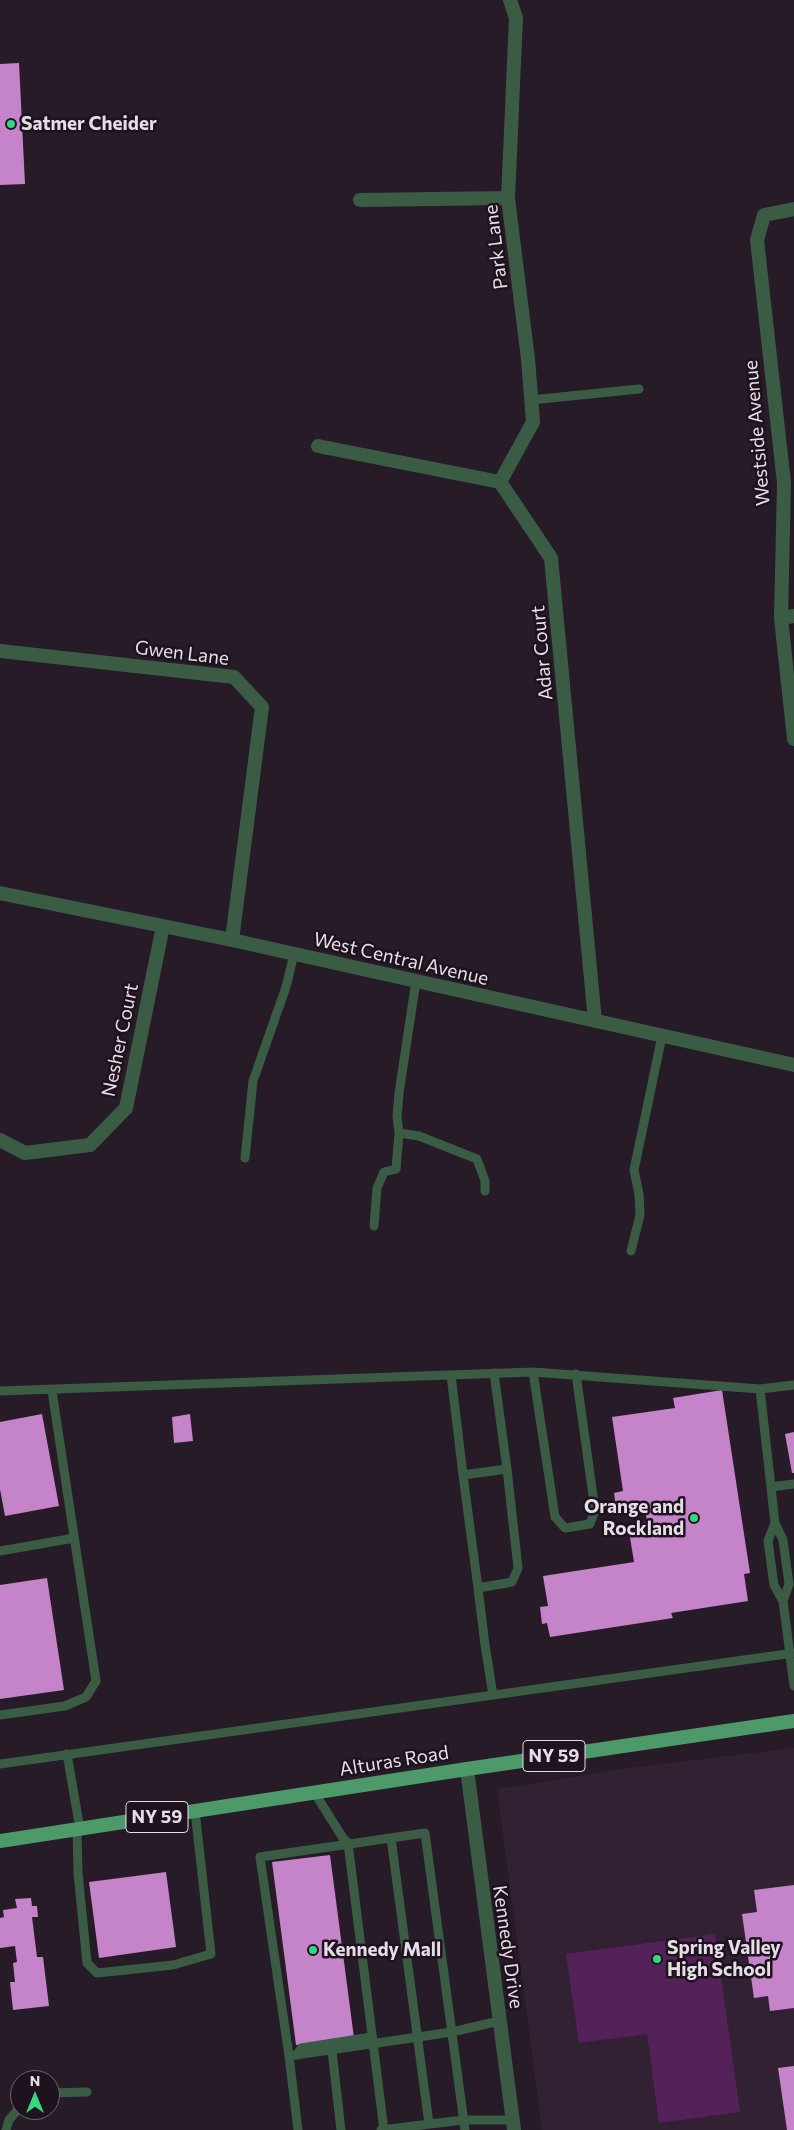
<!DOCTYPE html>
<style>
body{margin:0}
#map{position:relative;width:794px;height:2130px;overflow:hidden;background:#271b27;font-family:Commissioner,sans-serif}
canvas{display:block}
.north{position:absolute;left:10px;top:2070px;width:50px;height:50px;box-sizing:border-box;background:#1d121d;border:1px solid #6d646e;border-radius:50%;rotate:0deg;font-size:14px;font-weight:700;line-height:20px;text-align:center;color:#e6dee7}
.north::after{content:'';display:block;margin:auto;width:18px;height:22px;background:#35d881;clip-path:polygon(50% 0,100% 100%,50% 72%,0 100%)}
</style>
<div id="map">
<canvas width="794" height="2130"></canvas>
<div class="north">N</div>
</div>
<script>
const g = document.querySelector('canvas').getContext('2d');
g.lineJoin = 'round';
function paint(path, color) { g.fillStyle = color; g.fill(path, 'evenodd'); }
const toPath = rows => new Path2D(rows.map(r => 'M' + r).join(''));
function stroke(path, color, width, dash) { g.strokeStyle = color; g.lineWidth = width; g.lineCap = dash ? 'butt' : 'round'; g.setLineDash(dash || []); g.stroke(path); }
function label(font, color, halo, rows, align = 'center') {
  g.font = font + ' Commissioner,sans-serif'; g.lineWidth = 5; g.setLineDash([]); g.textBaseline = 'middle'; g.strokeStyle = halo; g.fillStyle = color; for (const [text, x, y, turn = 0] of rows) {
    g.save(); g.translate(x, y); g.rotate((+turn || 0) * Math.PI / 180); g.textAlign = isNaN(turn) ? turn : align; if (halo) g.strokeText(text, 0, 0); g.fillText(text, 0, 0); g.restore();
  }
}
paint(toPath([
 [794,1748,794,2130,542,2130,497,1789,629,1768]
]), '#312132');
paint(toPath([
 [715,1934,740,2112,659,2123,647,2034,579,2043,566,1954]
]), '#552159');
paint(toPath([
 [19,63,25,184,0,185,0,64],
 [722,1390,750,1573,744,1574,748,1601,671,1613,673,1618,550,1637,547,1623,542,1624,540,1607,548,1606,543,1576,634,1562,628,1525,647,1522,645,1509,617,1514,614,1493,623,1491,612,1417,675,1408,673,1398],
 [42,1414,59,1506,5,1516,0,1489,0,1422],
 [190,1414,193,1441,174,1443,172,1417],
 [794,1432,794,1473,792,1473,785,1434],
 [47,1578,64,1690,0,1699,0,1585],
 [330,1855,354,2038,296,2045,272,1862],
 [166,1872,176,1947,99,1958,89,1882],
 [794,1885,794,2008,770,2011,768,1996,754,1998,742,1914,757,1912,754,1890],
 [31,1898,32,1906,37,1906,38,1917,32,1917,37,1957,43,1957,49,2006,13,2010,10,1982,15,1982,13,1963,17,1962,15,1946,0,1948,0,1918,4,1917,3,1910,17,1908,15,1899],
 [794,2066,794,2130,787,2130,778,2068]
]), '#c583c9');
stroke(toPath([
 [531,400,639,389],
 [416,981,399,1093,397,1117,399,1133,419,1136,477,1159,485,1181,485,1191],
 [245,1158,253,1081,286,987,294,954],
 [374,1226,377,1188,384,1172,396,1169,399,1133],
 [631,1251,640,1215,639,1194,634,1170,662,1036],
 [533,1372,555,1517,565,1528,590,1524,595,1510,576,1374],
 [494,1373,507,1469],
 [451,1375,463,1475],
 [760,1389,775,1523,783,1540,789,1584,783,1601],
 [0,1391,533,1372,760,1389,794,1385],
 [771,1487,794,1484],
 [775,1523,768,1541,774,1585,783,1601,794,1686],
 [0,1551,74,1538],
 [478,1588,512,1582,518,1568,507,1469,463,1475,478,1588,485,1645,493,1695],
 [0,1715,65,1706,86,1697,96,1681,52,1391],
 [67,1754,80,1829],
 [0,1764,794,1653],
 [314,1792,343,1838,348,1843,384,2130],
 [77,1829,78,1873,87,1963,97,1973,173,1965,211,1954,195,1811],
 [391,1838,429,2124],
 [332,2051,341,2130],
 [297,2055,301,2048,371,2037],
 [289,2056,260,1857,425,1833,465,2130],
 [50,2093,87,2092],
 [6,2130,9,2120,20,2107],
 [298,2130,289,2056,452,2032,499,2021],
 [381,2130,463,2120,513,2120]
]), '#3a5c45', 9);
stroke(toPath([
 [360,200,508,198],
 [794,209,764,215,757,240,784,483,781,618,794,739],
 [318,446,500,482,551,558,595,1021],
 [500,482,533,422,528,359,508,198,516,18,510,0],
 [781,618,794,616],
 [0,651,234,677,262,707,232,940],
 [0,893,232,940,794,1065],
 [0,1140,25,1153,90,1145,126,1108,163,926],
 [467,1769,514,2130]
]), '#3a5c45', 14);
stroke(toPath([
 [0,1841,467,1769,794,1721]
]), '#4d9969', 14);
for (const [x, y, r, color] of [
 [11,124,5,"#35d881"],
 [694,1518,5,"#35d881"],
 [313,1950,5,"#35d881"],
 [657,1959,5,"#35d881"]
]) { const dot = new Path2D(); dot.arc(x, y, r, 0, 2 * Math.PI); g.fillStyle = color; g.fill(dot); stroke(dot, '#1d121d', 2); }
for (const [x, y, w] of [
 [554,1756,62],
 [157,1817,62]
]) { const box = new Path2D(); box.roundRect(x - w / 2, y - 15.5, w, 31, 4); g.fillStyle = '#1d121d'; g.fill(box); stroke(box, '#e6dee7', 1); }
label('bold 18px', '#e6dee7', null, [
 ["NY 59",554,1756],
 ["NY 59",157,1817]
]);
label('bold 19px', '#e6dee7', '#1d121d', [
 ["Satmer Cheider",21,124],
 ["Orange and",684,1507,"right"],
 ["Rockland",684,1529,"right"],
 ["Spring Valley",667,1948],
 ["High School",667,1970],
 ["Kennedy Mall",323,1950]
], 'left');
label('19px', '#e6dee7', '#1d121d', [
 ["Park Lane",496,247,-97],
 ["Westside Avenue",757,433,-95],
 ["Gwen Lane",182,653,7],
 ["Adar Court",542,653,-95],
 ["West Central Avenue",401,959,13],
 ["Nesher Court",120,1040,-78],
 ["Alturas Road",394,1761,-9],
 ["Kennedy Drive",508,1947,82]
]);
</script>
